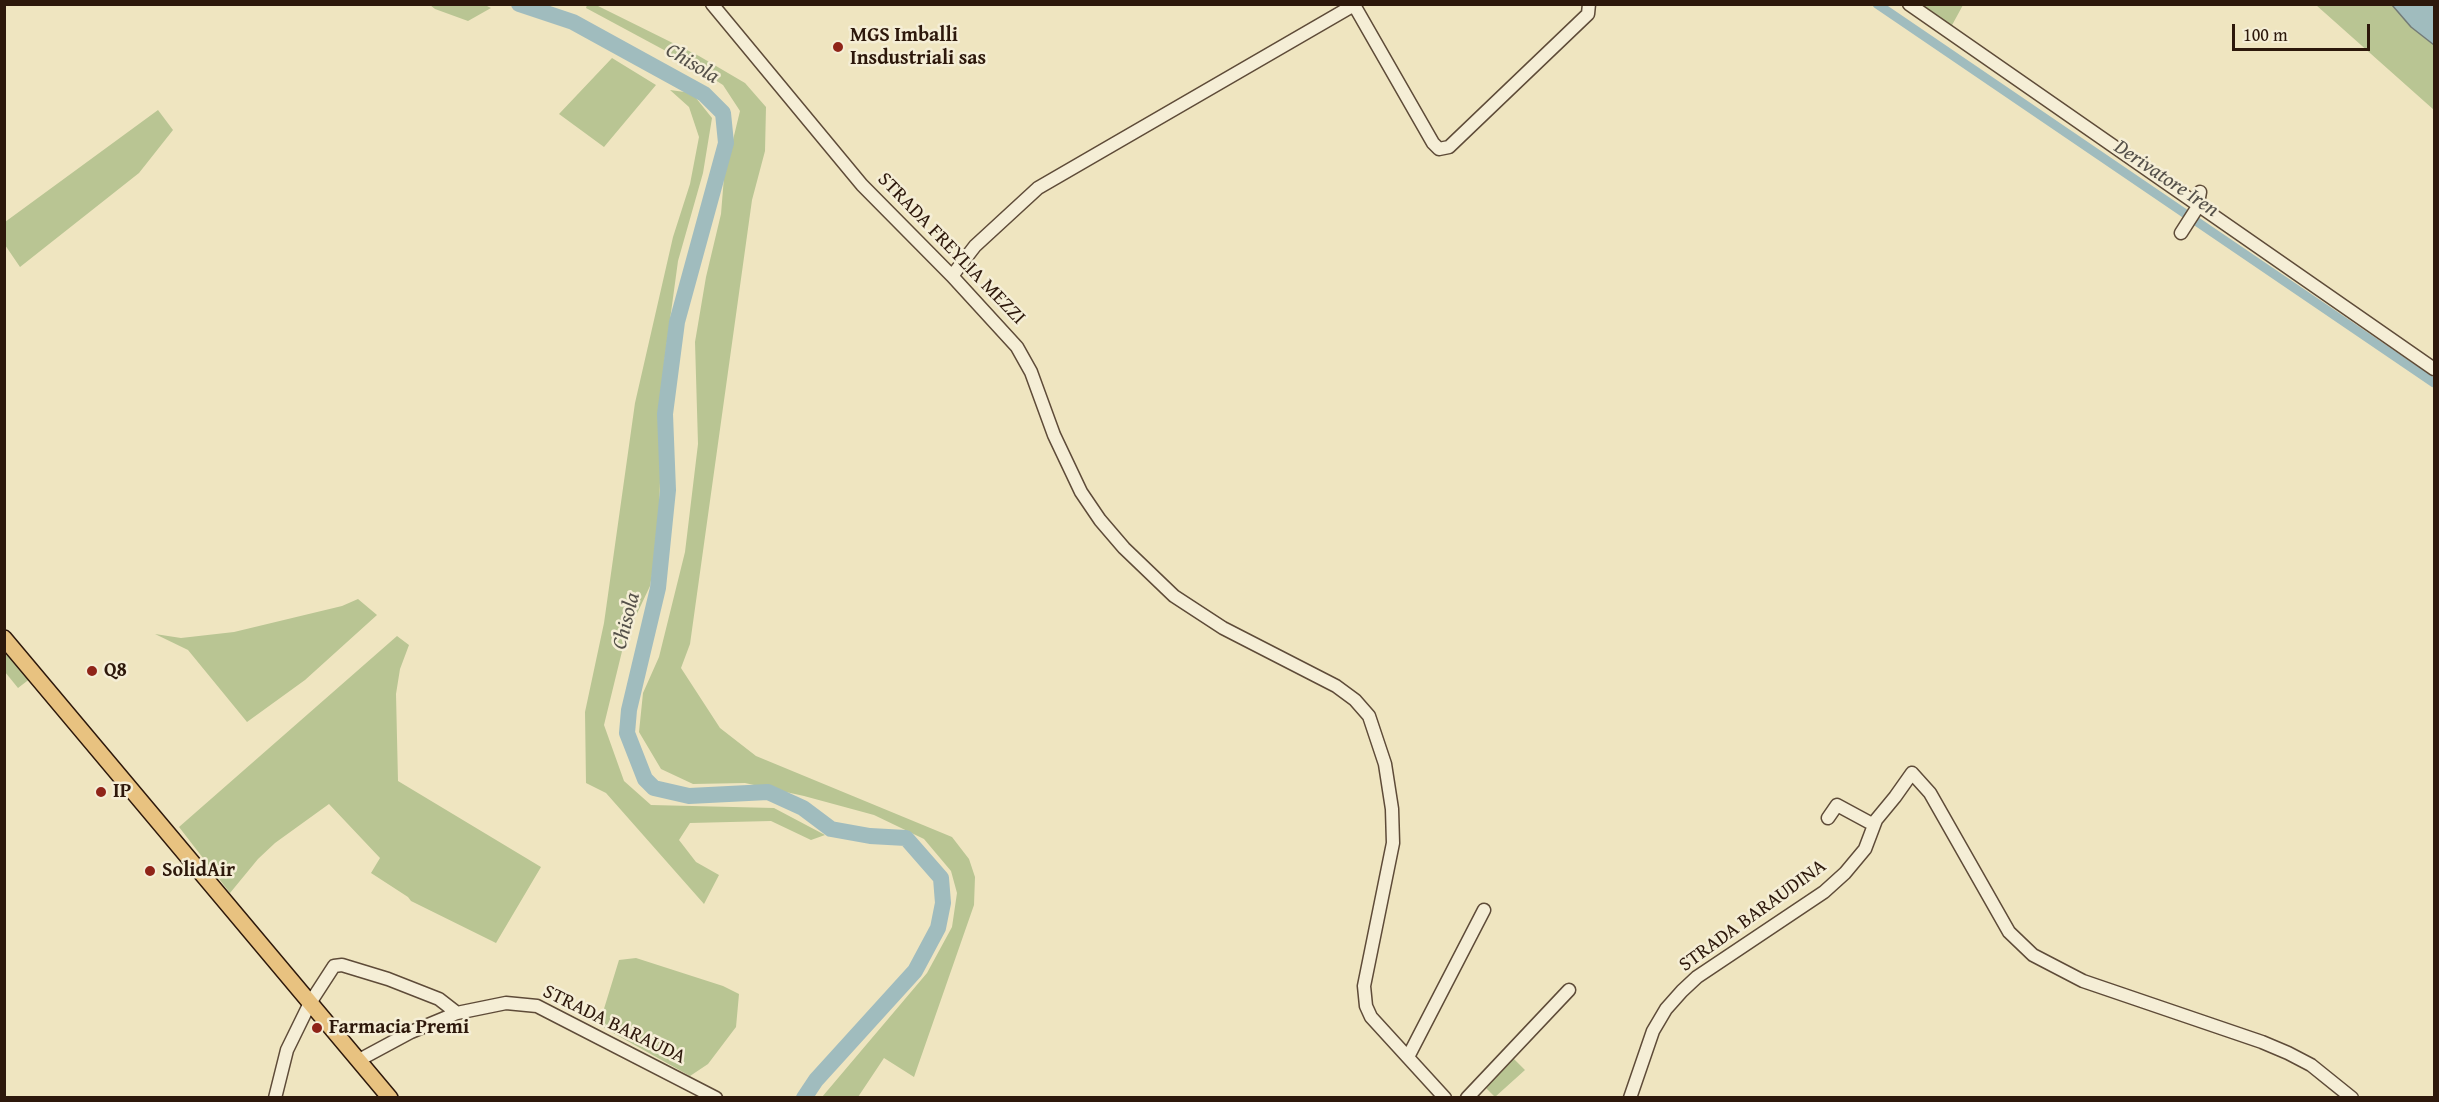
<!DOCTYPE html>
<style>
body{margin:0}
#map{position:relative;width:2439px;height:1102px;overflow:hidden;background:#efe5c0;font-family:"Gentium Book Plus",serif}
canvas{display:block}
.frame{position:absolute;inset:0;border:6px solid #2d180b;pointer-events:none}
.scale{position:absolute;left:2232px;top:24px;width:138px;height:27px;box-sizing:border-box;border:3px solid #2d180b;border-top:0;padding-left:8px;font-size:18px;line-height:21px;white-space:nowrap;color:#2d180b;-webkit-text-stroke:4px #f5eed6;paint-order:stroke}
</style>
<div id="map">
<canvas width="2439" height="1102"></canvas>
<div class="frame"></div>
<div class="scale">100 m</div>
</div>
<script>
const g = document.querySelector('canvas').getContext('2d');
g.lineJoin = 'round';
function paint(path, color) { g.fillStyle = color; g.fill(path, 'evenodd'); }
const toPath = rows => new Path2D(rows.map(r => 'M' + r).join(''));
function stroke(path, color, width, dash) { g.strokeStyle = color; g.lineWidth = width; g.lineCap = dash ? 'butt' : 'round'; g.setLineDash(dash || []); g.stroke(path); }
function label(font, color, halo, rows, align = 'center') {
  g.font = font + ' "Gentium Book Plus",serif'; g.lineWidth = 5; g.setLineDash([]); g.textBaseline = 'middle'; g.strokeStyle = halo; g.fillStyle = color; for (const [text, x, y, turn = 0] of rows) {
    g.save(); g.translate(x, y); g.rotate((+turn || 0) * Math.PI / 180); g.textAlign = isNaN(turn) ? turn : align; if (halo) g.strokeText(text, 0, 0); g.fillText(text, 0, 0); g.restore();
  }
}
paint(toPath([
 [430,5,485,5,491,8,468,21,435,9],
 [587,5,596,5,699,56,745,83,766,107,765,151,752,200,690,644,681,668,720,728,756,756,952,837,969,859,975,877,974,905,914,1077,884,1058,858,1097,822,1097,927,973,952,927,957,893,951,871,924,839,874,815,804,796,745,783,693,784,661,769,639,732,643,693,659,657,685,552,698,444,695,342,706,277,721,214,724,177,740,111,723,85,690,64,586,8],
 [1919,5,1963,5,1951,27],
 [2316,5,2392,5,2411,27,2434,45,2434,110],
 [612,58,656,85,604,147,559,114],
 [670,90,692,93,712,118,703,173,678,261,664,364,658,541,650,586,625,639,604,725,624,781,651,805,774,808,825,835,811,840,771,821,690,823,679,840,696,862,719,875,704,904,606,793,586,783,585,712,604,623,635,403,673,237,690,184,699,137,689,107],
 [158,110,173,130,139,173,20,267,5,245,5,222],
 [358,599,377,615,305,680,247,722,188,650,155,634,181,638,234,632,342,606],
 [397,636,409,645,400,669,396,694,398,781,541,867,496,943,411,901,408,897,371,873,380,858,329,804,275,843,258,859,230,893,179,827],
 [4,648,31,678,18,688,5,672],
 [636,958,723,986,739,994,736,1027,708,1064,690,1076,599,1025,619,960],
 [1513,1058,1525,1070,1495,1097,1485,1087]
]), '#b9c593');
const water = toPath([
 [2392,5,2434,5,2434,45,2411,27,2392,5]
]);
paint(water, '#a0bcbe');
stroke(water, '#727a76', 1.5);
stroke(toPath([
 [1877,4,2434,383]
]), '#a0bcbe', 9);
stroke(toPath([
 [519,4,573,22,704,94,723,113,726,143,677,322,665,414,668,490,658,588,629,710,627,733,645,779,654,788,689,796,768,792,803,808,831,829,870,836,906,838,941,878,943,903,938,928,915,971,816,1080,804,1098]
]), '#a0bcbe', 16);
const minor = toPath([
 [712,4,862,185,952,276,1017,347,1031,372,1054,435,1081,492,1100,520,1124,548,1174,596,1223,628,1336,686,1355,700,1369,716,1385,764,1392,809,1393,843,1364,986,1366,1006,1371,1017,1445,1098],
 [1909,4,2434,369],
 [2181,233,2197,208,2200,192],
 [952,276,975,246,1038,188,1354,5,1433,143,1439,149,1449,147,1588,14,1589,4],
 [1828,818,1837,805,1874,825],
 [1408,1057,1484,910],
 [359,1060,411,1032,457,1013,506,1003,537,1006,716,1098],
 [275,1098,287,1050,310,1003,334,966,342,965,388,979,439,999,457,1013],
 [1467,1098,1569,990],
 [1630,1098,1653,1031,1666,1009,1682,991,1697,977,1824,892,1845,873,1865,849,1876,820,1895,797,1912,773,1930,793,2009,932,2033,955,2083,981,2262,1042,2288,1053,2311,1065,2352,1098]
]);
const major = toPath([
 [4,638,390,1098]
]);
stroke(minor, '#5e4b38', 15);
stroke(major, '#2d180b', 18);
stroke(minor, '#f5eed6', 12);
stroke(major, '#e8c280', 15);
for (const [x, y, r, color] of [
 [838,47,6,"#8f2418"],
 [92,671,6,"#8f2418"],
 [101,792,6,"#8f2418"],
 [150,871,6,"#8f2418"],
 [317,1028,6,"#8f2418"]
]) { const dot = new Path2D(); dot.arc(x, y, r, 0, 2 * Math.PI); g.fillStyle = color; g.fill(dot); stroke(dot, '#f5eed6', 2); }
label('bold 20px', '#2d180b', '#f5eed6', [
 ["MGS Imballi",850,36],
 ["Insdustriali sas",850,59],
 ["Q8",104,671],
 ["IP",113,792],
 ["SolidAir",162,871],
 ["Farmacia Premi",329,1028]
], 'left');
label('20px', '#2d180b', '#f5eed6', [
 ["STRADA FREYLIA MEZZI",951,249,46],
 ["STRADA BARAUDINA",1753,916,-36],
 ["STRADA BARAUDA",614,1025,26]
]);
label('italic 21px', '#55514a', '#f5eed6', [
 ["Chisola",692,64,31],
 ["Derivatore Iren",2166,179,34],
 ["Chisola",627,621,-76]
]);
</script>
